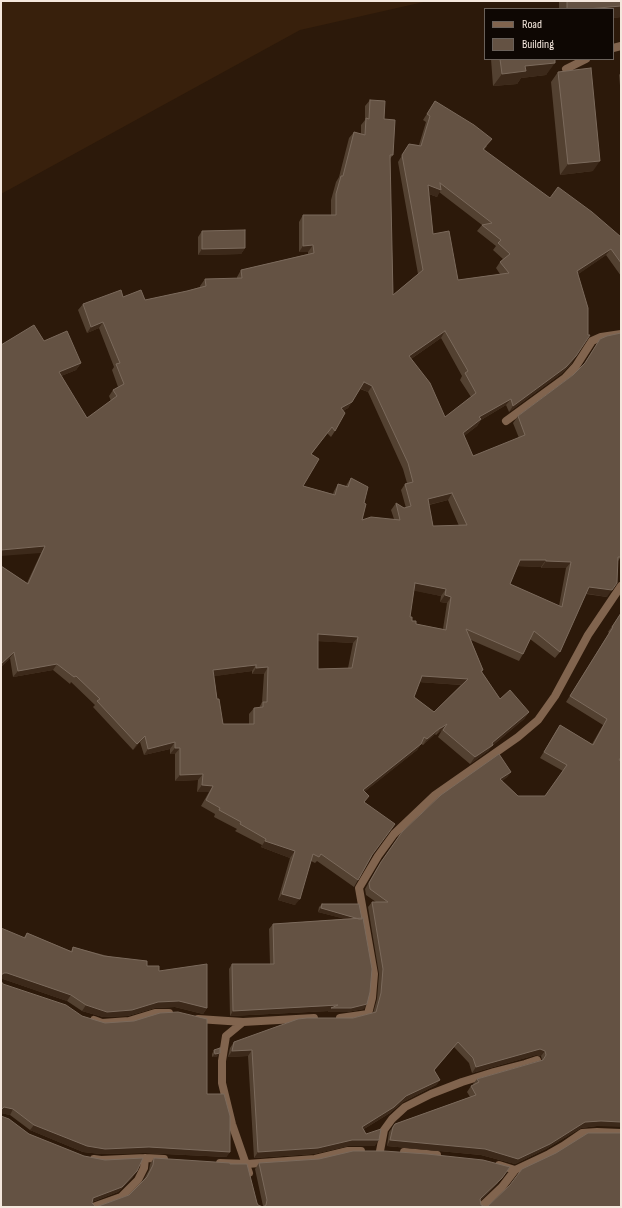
<!DOCTYPE html>
<style>
body{margin:0}
#map{position:relative;width:622px;height:1208px;overflow:hidden;background:#2c190a;font-family:"Sofia Sans Condensed",sans-serif}
canvas{display:block}
.frame{position:absolute;inset:0;border:2px solid #f4e7dd;pointer-events:none}
.legend{position:absolute;left:484px;top:8px;width:130px;height:52px;box-sizing:border-box;background:#0e0703;border:1px solid #6a615a;margin:0;padding:5px 7px;list-style:none;font-size:12px;color:#f4e7dd}
.legend li{display:flex;align-items:center;gap:8px;height:20px}
.legend b{width:20px;border:1px solid #6a615a}
</style>
<div id="map">
<canvas width="622" height="1208"></canvas>
<div class="frame"></div>
<ul class="legend">
<li><b style="height:5px;background:#81644e"></b>Road</li>
<li><b style="height:11px;background:#645243"></b>Building</li>
</ul>
</div>
<script>
const g = document.querySelector('canvas').getContext('2d');
g.lineJoin = 'round';
function paint(path, color) { g.fillStyle = color; g.fill(path, 'evenodd'); }
const toPath = rows => new Path2D(rows.map(r => 'M' + r).join(''));
function stroke(path, color, width, dash) { g.strokeStyle = color; g.lineWidth = width; g.lineCap = dash ? 'butt' : 'round'; g.setLineDash(dash || []); g.stroke(path); }
paint(toPath([
 [1,1,428,1,300,30,1,194]
]), '#38200c');
stroke(toPath([
 [613,48,621,46],
 [566,69,586,59]
]), '#81644e', 8);
stroke(toPath([
 [506,421,565,378,576,366,592,341,601,337,621,334],
 [340,1018,368,1014,372,998,374,974,359,888,378,856,394,834,435,795,518,737,538,720,555,696,588,635,621,586],
 [198,1019,243,1022],
 [94,1020,102,1023,129,1021,155,1013,169,1013],
 [380,1151,384,1130,392,1119,405,1107,431,1094,462,1082,494,1072,525,1064,537,1060],
 [404,1152,437,1155],
 [94,1159,101,1160,145,1158,164,1159],
 [220,1163,247,1164,315,1159,348,1151,361,1151],
 [499,1165,515,1170],
 [249,1173,232,1124,222,1083,222,1061,226,1036,243,1022,314,1018],
 [93,1207,121,1197,138,1180,144,1168,145,1158],
 [481,1207,502,1187,515,1170,549,1154,563,1146,582,1133,597,1132,621,1133]
]), '#81644e', 8);
paint(toPath([
 [559,1,621,1,621,17,613,18,613,9,559,9],
 [491,59,555,59,546,75,521,78,517,84,493,86],
 [558,72,593,171,560,175,551,82],
 [621,72,621,96,619,75],
 [370,100,384,119,393,155,390,159,393,295,418,274,398,162,409,144,419,145,426,122,423,120,435,101,487,146,484,150,550,198,621,237,621,276,606,255,578,274,572,363,561,374,509,412,506,405,481,420,477,426,464,436,473,456,519,438,513,423,518,416,573,375,584,364,600,339,621,557,618,561,607,597,586,594,560,652,555,658,530,639,523,654,519,661,471,640,483,670,482,672,500,699,529,712,524,719,492,746,488,751,470,764,438,737,442,730,436,735,435,734,423,745,421,744,417,750,364,792,364,803,372,856,358,880,354,887,317,861,315,863,311,861,295,905,278,900,290,858,261,847,262,845,235,831,237,829,214,817,215,814,201,806,209,792,197,792,198,780,175,781,175,754,170,754,170,749,144,755,140,742,133,750,93,707,95,705,71,682,70,684,53,670,13,677,10,658,1,667,1,566,27,583,41,553,44,341,81,363,76,370,61,376,87,418,111,401,109,396,113,390,118,387,112,370,114,367,99,328,87,333,78,310,83,304,123,297,145,300,187,291,200,287,200,286,205,279,237,279,237,277,241,270,308,254,308,252,299,252,299,222,303,215,331,215,331,200,336,182,339,177,349,138,354,132,361,134,361,125,365,120,365,106],
 [439,192,482,225,477,231,496,246,493,250,503,259,500,262,496,268,500,274,458,280,433,234,429,194,437,197],
 [441,338,462,376,460,380,471,397,445,417,411,359],
 [360,389,368,392,403,469,407,483,405,484,401,490,406,508,404,508,396,503,391,510,394,519,362,520,364,503,351,478,347,484,346,486,338,484,334,491,333,494,303,486,311,455,327,433,331,437,335,431,343,411,348,408],
 [448,500,459,526,433,526,429,505],
 [517,566,541,567,541,568,566,568,559,606,510,584],
 [413,590,441,596,440,602,447,603,443,629,416,624,412,621,410,617],
 [318,641,353,643,348,668,318,669],
 [252,671,252,674,264,674,262,702,259,708,254,708,249,714,249,724,223,724,217,699,214,676],
 [419,682,461,685,434,712,414,697],
 [202,231,245,248,241,254,198,255,198,237],
 [621,613,619,760,597,1126,581,1128,546,1149,515,1164,481,1155,387,1146,389,1132,395,1124,470,1097,467,1092,471,1086,474,1085,473,1084,477,1079,542,1060,541,1056,536,1055,472,1073,469,1063,454,1047,434,1071,440,1080,436,1085,403,1102,390,1113,364,1129,366,1134,375,1146,348,1146,314,1154,254,1158,248,1056,228,1057,230,1048,234,1042,353,1018,373,1013,377,999,379,974,368,907,372,902,376,902,366,895,365,889,377,868,402,832,511,772,507,777,502,781,518,796,545,796,563,771,540,758,560,725,592,744,603,725,566,702,609,633,608,632],
 [322,904,359,904,364,1009,347,1012,328,1012,329,1011,230,1016,229,969,232,964,270,964,269,929,273,924,346,919,318,912,319,907],
 [27,933,71,951,73,947,147,966,159,971,207,1008,203,1014,175,1007,155,1008,128,1016,103,1017,82,1011,67,1001,3,979,24,937],
 [1,981,3,984,207,1094,230,1152,226,1157,145,1153,101,1154,83,1152,30,1130,10,1115,1,1113],
 [214,1050,217,1057,212,1057,212,1054],
 [1,1116,29,1134,133,1177,118,1192,92,1202,92,1203,96,1207,129,1195,144,1179,149,1170,150,1164,154,1158,230,1164,258,1205,263,1207,263,1206,255,1169,259,1163,498,1183,480,1201,481,1205,487,1207,621,1207,1,1207]
]), '#534131');
paint(toPath([
 [621,6,621,17,613,18,613,9,587,9],
 [555,63,546,75,521,78,517,84,493,86,502,74,525,66],
 [600,161,593,171,560,175,568,164],
 [428,185,441,190,437,197,424,192],
 [313,245,308,252,299,252,303,246],
 [245,248,241,254,198,255,202,249],
 [611,249,606,255,573,278,577,271],
 [103,322,99,328,87,333,91,327],
 [445,331,441,338,405,363,409,356],
 [576,356,572,363,561,374,509,412,513,406],
 [81,363,76,370,54,379,59,372],
 [364,382,372,386,368,392,359,388],
 [511,399,506,405,481,420,477,426,459,440,463,433,479,417],
 [352,402,348,408,336,415,341,408],
 [452,493,448,500,423,506,428,499],
 [45,546,41,553,1,556,1,550],
 [520,560,546,560,541,567,515,566],
 [546,561,571,562,566,568,541,568],
 [415,583,446,589,441,596,410,590],
 [589,587,612,590,607,597,584,593],
 [445,595,451,597,447,603,440,602],
 [318,634,358,637,353,643,314,641],
 [14,652,10,658,1,667,1,664],
 [57,664,53,670,13,677,18,671],
 [256,665,252,671,209,677,213,670],
 [268,667,264,674,252,674,256,668],
 [422,676,468,679,463,685,417,682],
 [529,712,524,719,492,746,488,751,470,764,475,757],
 [447,724,442,730,436,735,441,728],
 [440,728,435,734,423,745,427,739],
 [145,736,140,742,133,750,137,744],
 [175,742,170,749,144,755,148,749],
 [421,744,417,750,358,797,363,790],
 [175,748,180,748,175,754,170,754],
 [511,772,507,777,497,785,500,779],
 [203,774,198,780,175,781,180,775],
 [202,785,213,786,209,792,197,792],
 [265,841,295,851,290,858,261,847],
 [282,894,300,899,295,905,278,900],
 [321,908,362,920,360,923,318,912],
 [4,973,7,973,71,995,67,1001,3,979,1,979,1,975],
 [179,1001,207,1008,203,1014,175,1007,155,1008,128,1016,103,1017,82,1011,86,1005],
 [367,1004,364,1009,347,1012,328,1012,329,1011,230,1016,233,1011],
 [458,1042,454,1047,430,1076,434,1070],
 [540,1049,545,1051,541,1056,536,1055,472,1073,476,1067],
 [252,1050,248,1056,228,1057,232,1051],
 [220,1053,217,1057,212,1057,215,1054],
 [440,1080,436,1085,403,1102,390,1113,359,1132,362,1127,406,1096],
 [4,1107,13,1109,10,1115,1,1113,1,1110],
 [601,1121,621,1122,621,1127,597,1126,581,1128,546,1149,515,1164,481,1155,387,1146,390,1140],
 [34,1125,149,1147,230,1152,226,1157,145,1153,101,1154,83,1152,30,1130],
 [352,1140,379,1140,375,1146,348,1146,314,1154,254,1158,258,1152],
 [510,1167,498,1183,476,1205,480,1199],
 [137,1171,133,1177,118,1192,89,1203,93,1198]
]), '#3c291a');
const building = toPath([
 [567,1,621,1,621,6,587,9,567,9,567,1],
 [500,59,555,59,555,63,525,66,526,71,502,74,500,59],
 [591,68,600,161,568,164,558,72,591,68],
 [370,100,385,101,384,119,395,120,393,155,390,155,393,295,423,270,402,155,409,144,421,146,430,116,427,114,435,101,474,125,492,139,483,149,550,198,558,187,592,212,621,237,621,263,611,249,577,271,588,308,588,335,590,335,576,356,566,367,513,406,511,399,479,417,481,419,463,433,473,456,525,435,518,416,573,375,585,363,600,339,607,336,621,333,621,557,618,557,617,583,612,590,589,587,560,652,534,631,523,654,466,629,483,670,481,671,500,699,510,690,529,712,492,743,493,745,475,757,443,730,447,724,441,728,440,728,427,739,424,737,421,744,363,790,369,796,364,802,395,824,372,855,358,880,321,854,319,857,313,854,300,899,282,894,295,851,265,841,266,839,240,824,241,822,219,810,220,808,206,800,213,786,202,785,203,774,180,775,180,748,175,748,175,742,148,749,145,736,137,744,97,701,100,699,76,676,74,677,57,664,18,671,14,652,1,664,1,566,28,584,45,546,1,550,1,345,34,325,44,341,67,331,81,363,59,372,87,418,117,396,113,390,124,384,116,364,120,363,103,322,91,327,83,304,121,290,123,297,141,290,145,300,187,291,206,286,205,279,242,278,241,270,314,253,313,245,303,246,303,215,336,215,336,194,341,176,343,176,354,132,365,135,366,118,369,119,370,100],
 [440,183,492,223,482,225,501,240,498,243,510,254,500,262,509,273,458,280,449,231,433,234,428,185,441,190,440,183],
 [445,331,468,371,465,373,476,393,445,417,430,383,409,356,445,331],
 [364,382,372,386,408,463,413,482,405,484,411,506,404,508,396,503,400,520,371,517,362,520,366,504,364,503,368,487,351,478,348,487,338,484,335,495,303,486,319,459,311,454,332,427,335,431,345,413,341,408,352,402,364,382],
 [452,493,467,525,433,526,428,499,452,493],
 [520,560,546,560,546,561,571,562,562,607,510,584,520,560],
 [415,583,446,589,445,595,451,597,446,630,416,624,416,621,412,621,412,617,410,617,415,583],
 [318,634,358,637,352,668,318,669,318,634],
 [256,665,256,668,268,667,267,702,263,702,263,707,254,708,254,724,223,724,219,699,217,699,213,670,256,665],
 [422,676,468,679,434,712,414,697,422,676],
 [245,230,245,248,202,249,202,231,245,230],
 [621,613,621,757,619,760,621,761,621,1122,601,1121,585,1122,550,1144,518,1159,485,1149,390,1140,393,1127,395,1124,476,1095,471,1086,479,1082,477,1079,543,1060,546,1055,545,1051,540,1049,476,1067,473,1058,458,1042,434,1070,440,1080,406,1096,394,1107,362,1127,366,1134,381,1129,379,1140,352,1140,318,1148,258,1152,252,1050,232,1051,234,1042,298,1019,307,1018,353,1018,376,1012,381,993,383,969,372,902,388,902,370,889,369,883,381,862,402,832,441,795,499,754,511,772,500,779,518,796,545,796,567,765,544,752,560,725,593,745,607,719,570,696,613,627,612,627,621,613],
 [322,904,359,904,362,919,359,919,321,908,322,904],
 [363,918,372,969,370,992,367,1004,351,1008,331,1008,338,1005,233,1011,232,964,274,964,273,924,363,918],
 [1,928,25,938,27,933,72,952,73,947,104,956,147,961,147,966,159,966,159,971,207,964,207,1008,179,1001,158,1002,132,1010,107,1012,86,1005,71,995,7,973,4,973,1,975,1,928],
 [1,981,3,984,66,1005,82,1016,105,1023,134,1021,160,1013,178,1012,207,1019,207,1094,224,1094,230,1116,230,1152,149,1147,105,1149,87,1146,34,1125,13,1109,4,1107,1,1110,1,981],
 [220,1048,220,1053,215,1054,214,1050,220,1048],
 [1,1115,1,1116,9,1119,29,1134,84,1156,105,1160,143,1158,137,1171,122,1187,93,1198,92,1203,96,1207,129,1195,147,1177,153,1165,154,1158,230,1163,230,1164,247,1164,257,1203,258,1205,263,1207,266,1205,267,1200,259,1163,319,1159,353,1151,384,1151,427,1154,483,1160,510,1167,502,1178,480,1199,481,1205,487,1207,510,1185,522,1169,556,1153,588,1133,621,1133,621,1207,1,1207,1,1115]
]);
paint(building, '#645243');
stroke(building, '#7b6a5c', 1);
</script>
